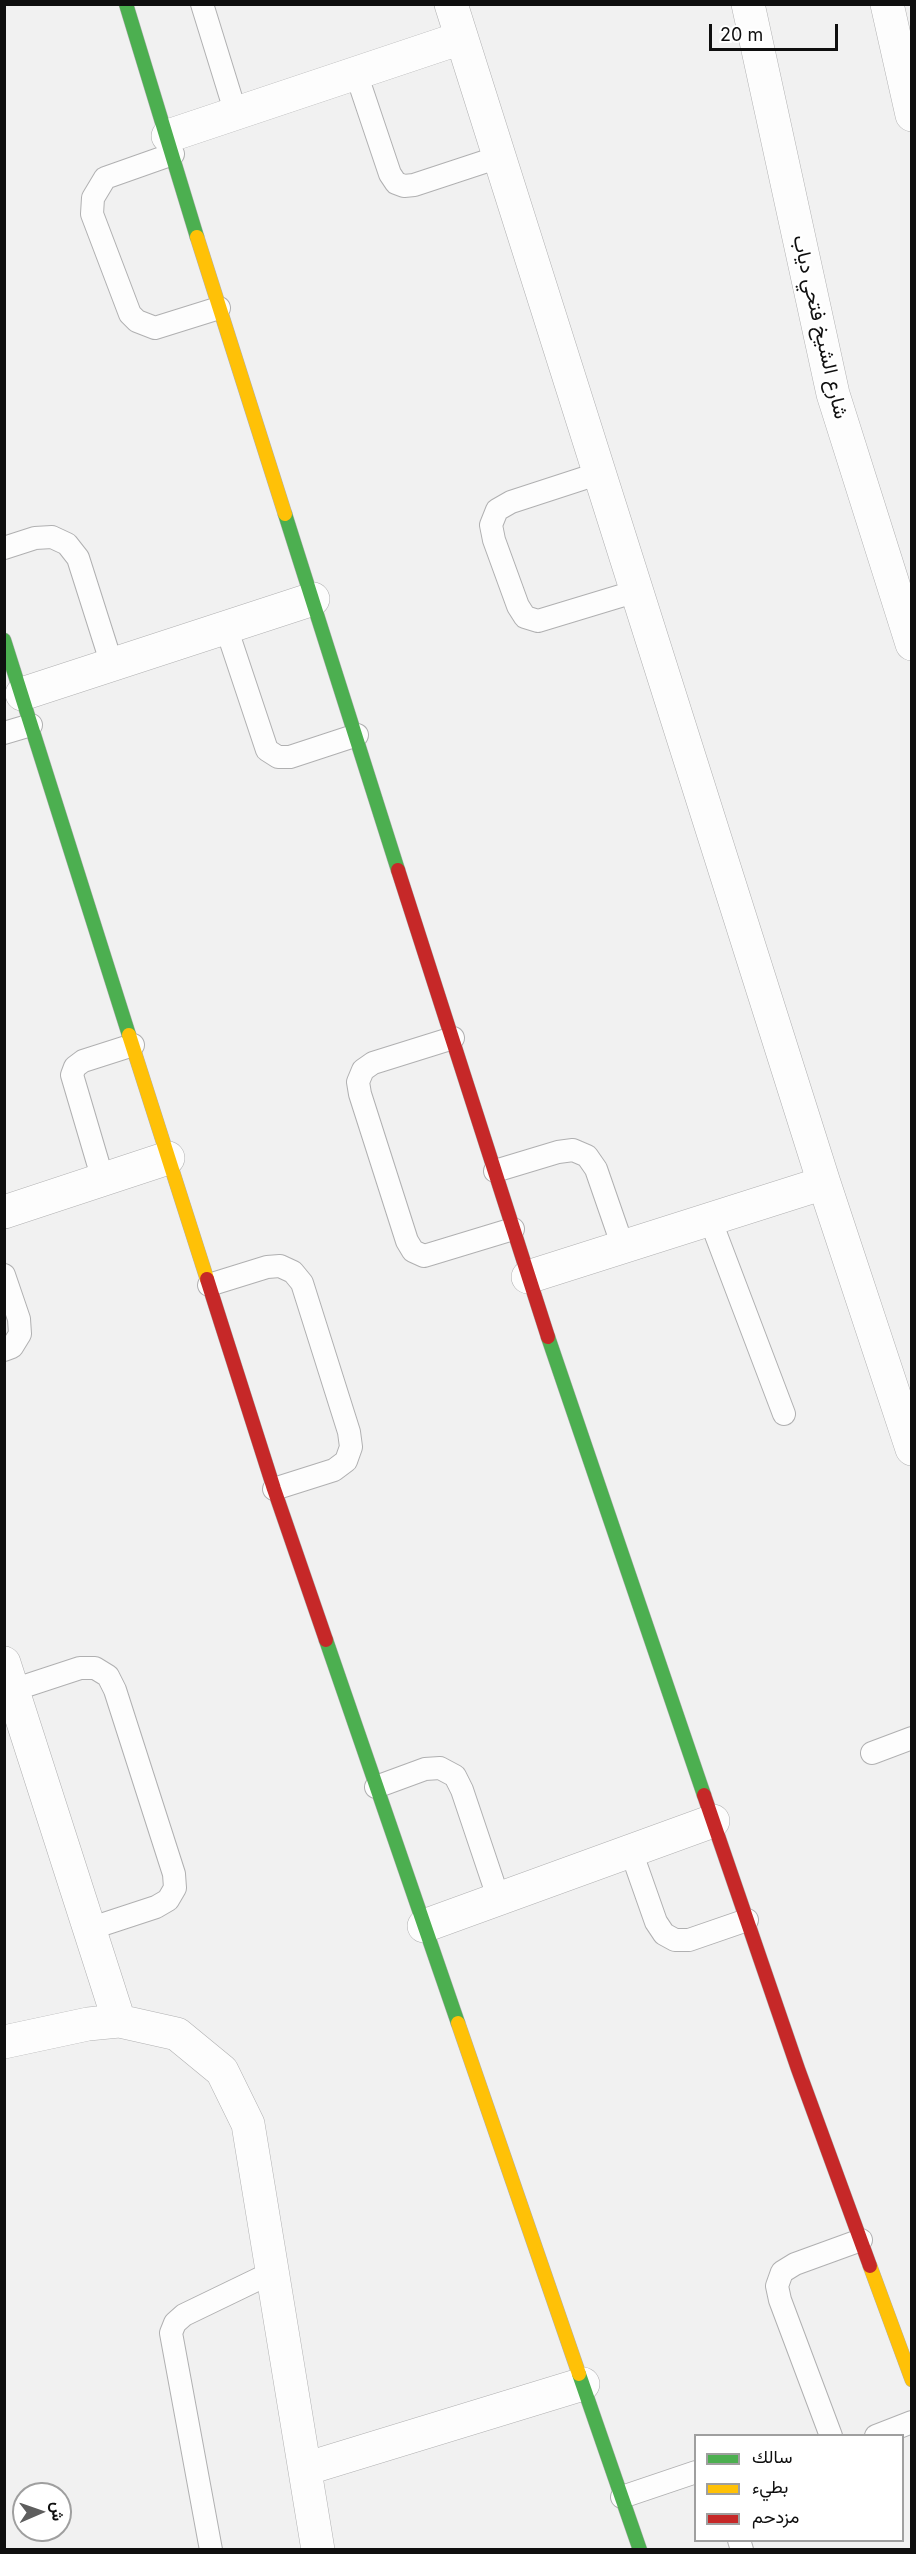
<!DOCTYPE html>
<meta charset="utf-8">
<style>
body{margin:0}
#map{position:relative;width:916px;height:2554px;overflow:hidden;background:#f1f1f1;font-family:Inter,Vazirmatn,sans-serif}
canvas{display:block}
.frame{position:absolute;inset:0;border:6px solid #0f0f0f;pointer-events:none}
.legend{position:absolute;left:694px;top:2434px;width:210px;height:108px;box-sizing:border-box;background:#fff;border:2px solid #9f9f9f;margin:0;padding:8px 10px;list-style:none;font-size:18px;color:#0f0f0f}
.legend li{display:flex;align-items:center;gap:12px;height:30px}
.legend b{width:30px;border:2px solid #9f9f9f}
.north{position:absolute;left:12px;top:2482px;width:60px;height:60px;box-sizing:border-box;background:#fff;border:2px solid #9f9f9f;border-radius:50%;rotate:88deg;font-size:16px;font-weight:700;line-height:24px;text-align:center;color:#0f0f0f}
.north::after{content:'';display:block;margin:auto;width:21px;height:27px;background:#5e5e5e;clip-path:polygon(50% 0,100% 100%,50% 72%,0 100%)}
.scale{position:absolute;left:709px;top:24px;width:129px;height:27px;box-sizing:border-box;border:3px solid #0f0f0f;border-top:0;padding-left:8px;font-size:18px;line-height:21px;white-space:nowrap;color:#0f0f0f;-webkit-text-stroke:4px #fff;paint-order:stroke}
</style>
<div id="map">
<canvas width="916" height="2554"></canvas>
<div class="frame"></div>
<ul class="legend">
<li><b style="height:8px;background:#4caf50"></b>سالك</li>
<li><b style="height:8px;background:#ffc107"></b>بطيء</li>
<li><b style="height:8px;background:#c62828"></b>مزدحم</li>
</ul>
<div class="north">ش</div>
<div class="scale">20 m</div>
</div>
<script>
const g = document.querySelector('canvas').getContext('2d');
g.lineJoin = 'round';
const toPath = rows => new Path2D(rows.map(r => 'M' + r).join(''));
function stroke(path, color, width, dash) { g.strokeStyle = color; g.lineWidth = width; g.lineCap = dash ? 'butt' : 'round'; g.setLineDash(dash || []); g.stroke(path); }
function label(font, color, halo, rows, align = 'center') {
  g.font = font + ' Inter,Vazirmatn,sans-serif'; g.lineWidth = 4.5; g.setLineDash([]); g.textBaseline = 'middle'; g.strokeStyle = halo; g.fillStyle = color; for (const [text, x, y, turn = 0] of rows) {
    g.save(); g.translate(x, y); g.rotate((+turn || 0) * Math.PI / 180); g.textAlign = isNaN(turn) ? turn : align; if (halo) g.strokeText(text, 0, 0); g.fillText(text, 0, 0); g.restore();
  }
}
const lane = toPath([
 [202,4,236,114],
 [356,73,390,174,396,183,404,186,414,185,499,157],
 [173,154,105,178,93,198,92,214,130,314,137,321,155,328,219,308],
 [600,473,511,502,497,510,491,525,494,540,518,606,525,617,538,621,637,591],
 [4,548,35,538,52,537,67,544,78,558,112,665],
 [226,627,267,750,278,757,290,757,357,735],
 [4,733,31,725],
 [453,1038,373,1063,363,1070,358,1082,360,1094,407,1241,413,1251,424,1256,434,1253,513,1229],
 [495,1171,558,1152,573,1150,587,1156,596,1169,623,1247],
 [103,1180,72,1075,75,1067,83,1061,133,1045],
 [710,1219,784,1414],
 [4,1275,19,1319,20,1334,12,1347,4,1350],
 [209,1285,267,1267,280,1266,293,1272,302,1283,349,1432,351,1447,346,1461,334,1470,274,1489],
 [13,1690,80,1668,95,1668,108,1676,115,1690,174,1874,175,1888,168,1900,156,1907,89,1929],
 [872,1753,912,1738],
 [376,1787,425,1769,440,1768,455,1776,462,1790,499,1900],
 [631,1851,656,1922,664,1934,675,1940,689,1940,747,1920],
 [831,2436,780,2300,777,2286,782,2272,795,2264,861,2240],
 [876,2436,912,2422],
 [622,2497,696,2472],
 [739,2540,742,2550],
 [211,2550,171,2333,175,2323,184,2315,273,2272]
]);
const street = toPath([
 [451,4,824,1183,912,1449],
 [748,4,833,394,912,644],
 [887,4,912,115],
 [168,136,461,38],
 [22,694,313,599],
 [4,1212,168,1158],
 [528,1277,824,1183],
 [4,1663,119,2021],
 [424,1926,713,1821],
 [4,2042,88,2024,119,2021,177,2034,222,2071,248,2124,318,2550],
 [305,2469,583,2384]
]);
const fast = toPath([
 [126,4,197,237],
 [285,514,398,870],
 [4,640,129,1035],
 [548,1337,704,1795],
 [326,1640,458,2023],
 [579,2374,640,2550]
]);
const slow = toPath([
 [197,237,285,514],
 [129,1035,207,1279],
 [458,2023,579,2374],
 [870,2266,912,2380]
]);
const jam = toPath([
 [398,870,548,1337],
 [207,1279,274,1489,326,1640],
 [704,1795,798,2069,870,2266]
]);
stroke(lane, '#b0b0b1', 24);
stroke(street, '#b0b0b1', 34);
stroke(fast, '#b0b0b1', 15);
stroke(slow, '#b0b0b1', 15);
stroke(jam, '#b0b0b1', 15);
stroke(lane, '#fdfdfd', 22);
stroke(street, '#fdfdfd', 33);
stroke(fast, '#4caf50', 14);
stroke(slow, '#ffc107', 14);
stroke(jam, '#c62828', 14);
label('20px', '#0f0f0f', '#fff', [
 ["شارع الشيخ فتحي دياب",820,327,77]
]);
</script>
